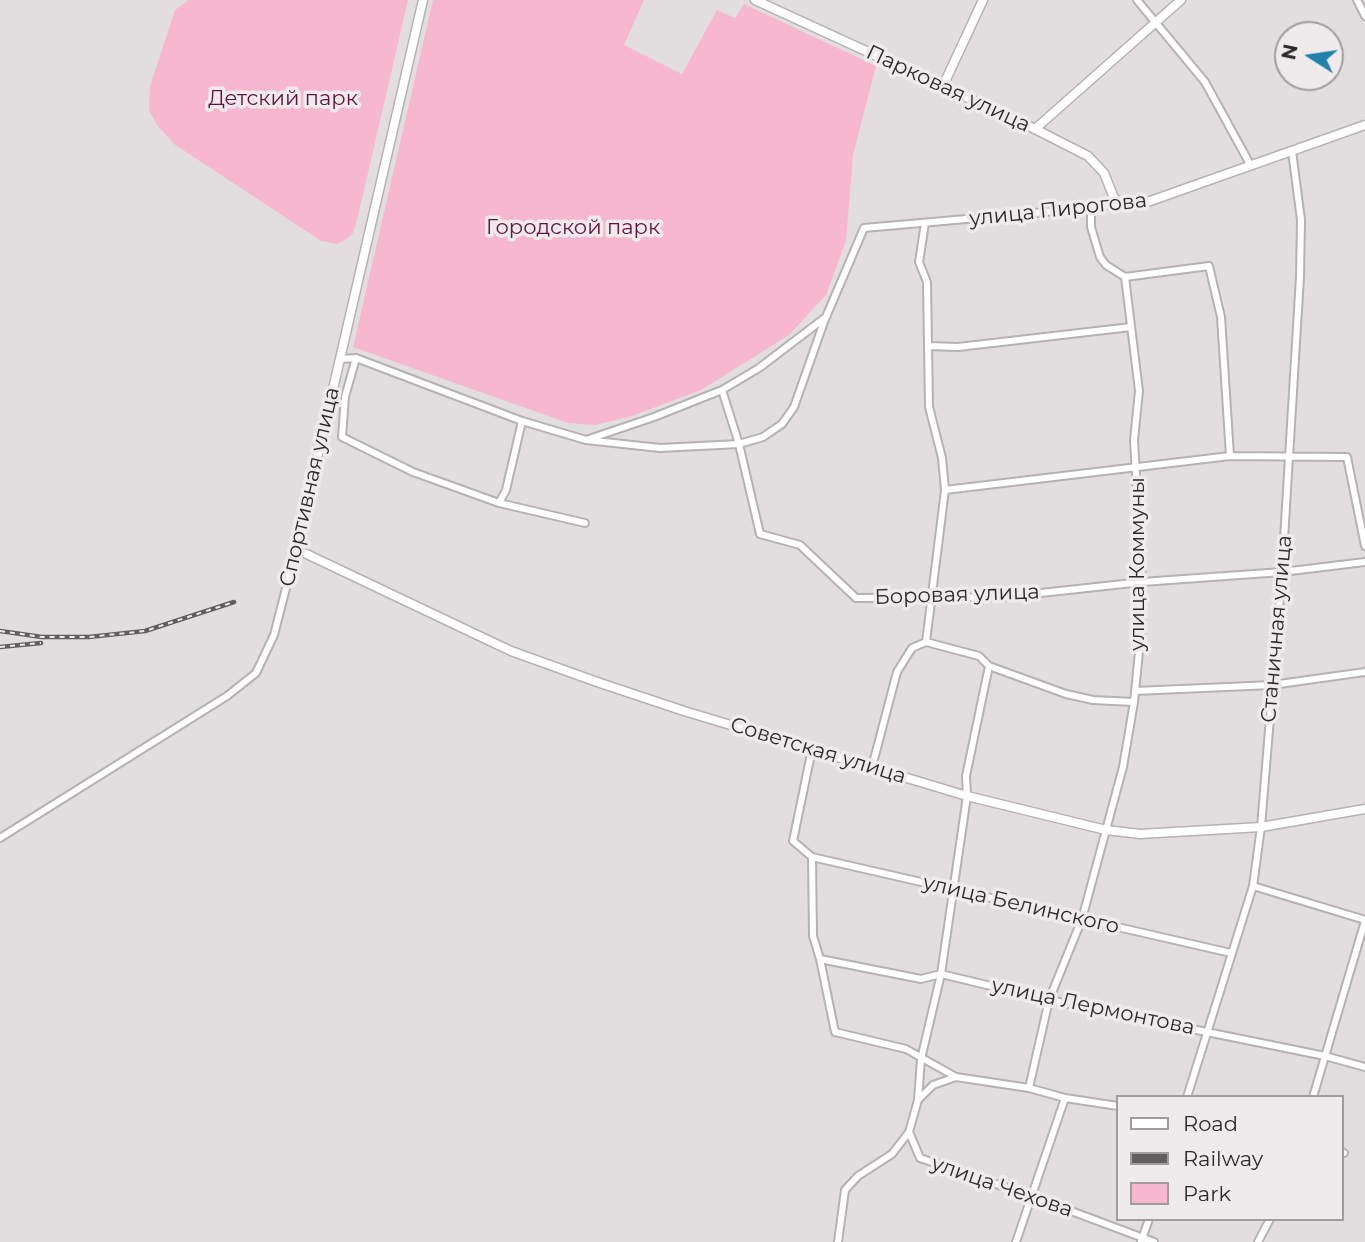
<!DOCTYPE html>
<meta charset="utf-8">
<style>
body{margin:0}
#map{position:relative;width:1365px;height:1242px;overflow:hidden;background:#e2dddf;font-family:Montserrat,sans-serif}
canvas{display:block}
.legend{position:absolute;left:1116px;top:1095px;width:228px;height:126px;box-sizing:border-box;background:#efeaec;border:2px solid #a19d9f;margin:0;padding:9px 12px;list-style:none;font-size:21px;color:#2c2a2b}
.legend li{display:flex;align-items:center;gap:14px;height:35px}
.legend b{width:35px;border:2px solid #a19d9f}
.north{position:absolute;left:1274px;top:21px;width:70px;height:70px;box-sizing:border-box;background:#efeaec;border:2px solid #a19d9f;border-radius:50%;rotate:282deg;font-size:19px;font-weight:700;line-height:28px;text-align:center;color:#2c2a2b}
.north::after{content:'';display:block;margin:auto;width:24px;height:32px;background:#2181ad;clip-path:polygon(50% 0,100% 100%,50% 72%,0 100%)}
</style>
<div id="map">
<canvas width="1365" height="1242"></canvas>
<ul class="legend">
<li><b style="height:9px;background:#fff"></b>Road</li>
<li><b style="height:9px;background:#615e60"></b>Railway</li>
<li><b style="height:19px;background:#f7b8cf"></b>Park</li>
</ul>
<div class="north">N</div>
</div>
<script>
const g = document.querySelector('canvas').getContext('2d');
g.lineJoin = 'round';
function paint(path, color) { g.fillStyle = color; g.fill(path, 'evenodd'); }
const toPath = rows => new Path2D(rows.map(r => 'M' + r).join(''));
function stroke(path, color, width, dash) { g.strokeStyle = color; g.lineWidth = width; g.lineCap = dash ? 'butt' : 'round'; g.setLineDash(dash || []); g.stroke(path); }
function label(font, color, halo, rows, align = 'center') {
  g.font = font + ' Montserrat,sans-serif'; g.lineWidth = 7; g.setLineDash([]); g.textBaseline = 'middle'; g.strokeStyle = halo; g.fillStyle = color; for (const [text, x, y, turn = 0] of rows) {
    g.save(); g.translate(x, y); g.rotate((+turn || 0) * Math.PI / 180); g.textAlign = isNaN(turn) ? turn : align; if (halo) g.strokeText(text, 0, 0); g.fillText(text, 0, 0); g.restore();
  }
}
paint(toPath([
 [189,0,408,0,358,216,353,233,347,239,337,244,321,241,174,144,157,125,149,110,150,86,175,10],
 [433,0,644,0,624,45,682,74,717,10,735,18,744,4,876,66,853,155,846,241,826,295,789,335,701,390,632,416,595,425,568,423,353,347]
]), '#f7b8cf');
const minor = toPath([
 [1137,0,1205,82,1251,166],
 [1357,0,1365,16],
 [925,223,919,262,927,282,929,407,942,458,945,490,926,642],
 [1125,277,1209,266,1221,317,1230,456],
 [929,346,958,347,1131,327],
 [356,358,345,397,342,437,413,472,499,503,585,523],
 [340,359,356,358,522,421,586,440,660,448,739,444,763,437,782,424,794,407,825,319],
 [722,390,739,444,760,534,800,545,856,598,1004,597,1142,582,1282,572,1365,562],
 [586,440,654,417,722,390,759,368,826,317,864,228,1091,208,1118,203],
 [945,490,1230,456,1347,457,1365,546],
 [499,503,506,490,522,421],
 [926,642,979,656,989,666,1066,694,1093,700,1134,702],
 [1135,691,1272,685,1365,672],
 [812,749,793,841,812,857,813,936,820,959,835,1032,906,1049,956,1077,1029,1088,1065,1098,1118,1106],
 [872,767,897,672,912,648,926,642],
 [0,838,227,696,256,673,274,635,296,549],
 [812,857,1231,953],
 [1253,886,1365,920],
 [820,959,921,979,941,974,1049,1000,1325,1056,1365,1067],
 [1029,1088,1049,1000,1082,919,1123,767,1134,702,1141,632,1142,582,1134,440,1139,391,1125,277,1106,265,1100,257,1091,227,1091,208],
 [1187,1097,1253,886,1261,827,1282,572,1300,277,1301,220,1292,151],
 [1313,1097,1365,921],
 [918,1100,933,1085,956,1077],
 [909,1132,918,1100,921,1059,941,974,967,796,966,776,989,666],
 [1342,1152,1344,1153],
 [838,1242,845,1190,858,1176,892,1154,909,1132,920,1158,1031,1196,1154,1242],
 [1016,1242,1065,1098],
 [1141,1242,1149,1219],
 [1258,1242,1270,1219]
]);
const tertiary = toPath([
 [423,0,296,549,511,651,600,683,684,711,967,796,1106,830,1140,834,1261,827,1365,809],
 [755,0,1025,124,1088,156,1104,173,1114,198,1124,205,1139,205,1365,125],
 [943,86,983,0],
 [1035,129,1181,0]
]);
stroke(minor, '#b6b2b3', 10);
stroke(tertiary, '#b6b2b3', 11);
stroke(minor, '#fff', 6);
stroke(tertiary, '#fff', 8);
const rail = toPath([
 [0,631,42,637,89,637,145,631,234,602],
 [0,647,41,643]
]);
stroke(rail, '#615e60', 4.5);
stroke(rail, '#efeaec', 2, [5]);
label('21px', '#2c2a2b', '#efeaec', [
 ["Парковая улица",948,89,25],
 ["улица Пирогова",1058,210,-6],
 ["Спортивная улица",310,487,-77],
 ["улица Коммуны",1138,564,-90],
 ["Боровая улица",957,595,-2],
 ["Станичная улица",1277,629,-85],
 ["Советская улица",818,751,17],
 ["улица Белинского",1021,905,13],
 ["улица Лермонтова",1093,1007,12],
 ["улица Чехова",1002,1187,19]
]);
label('21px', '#64123c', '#efeaec', [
 ["Детский парк",283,99],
 ["Городской парк",573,228]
]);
</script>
